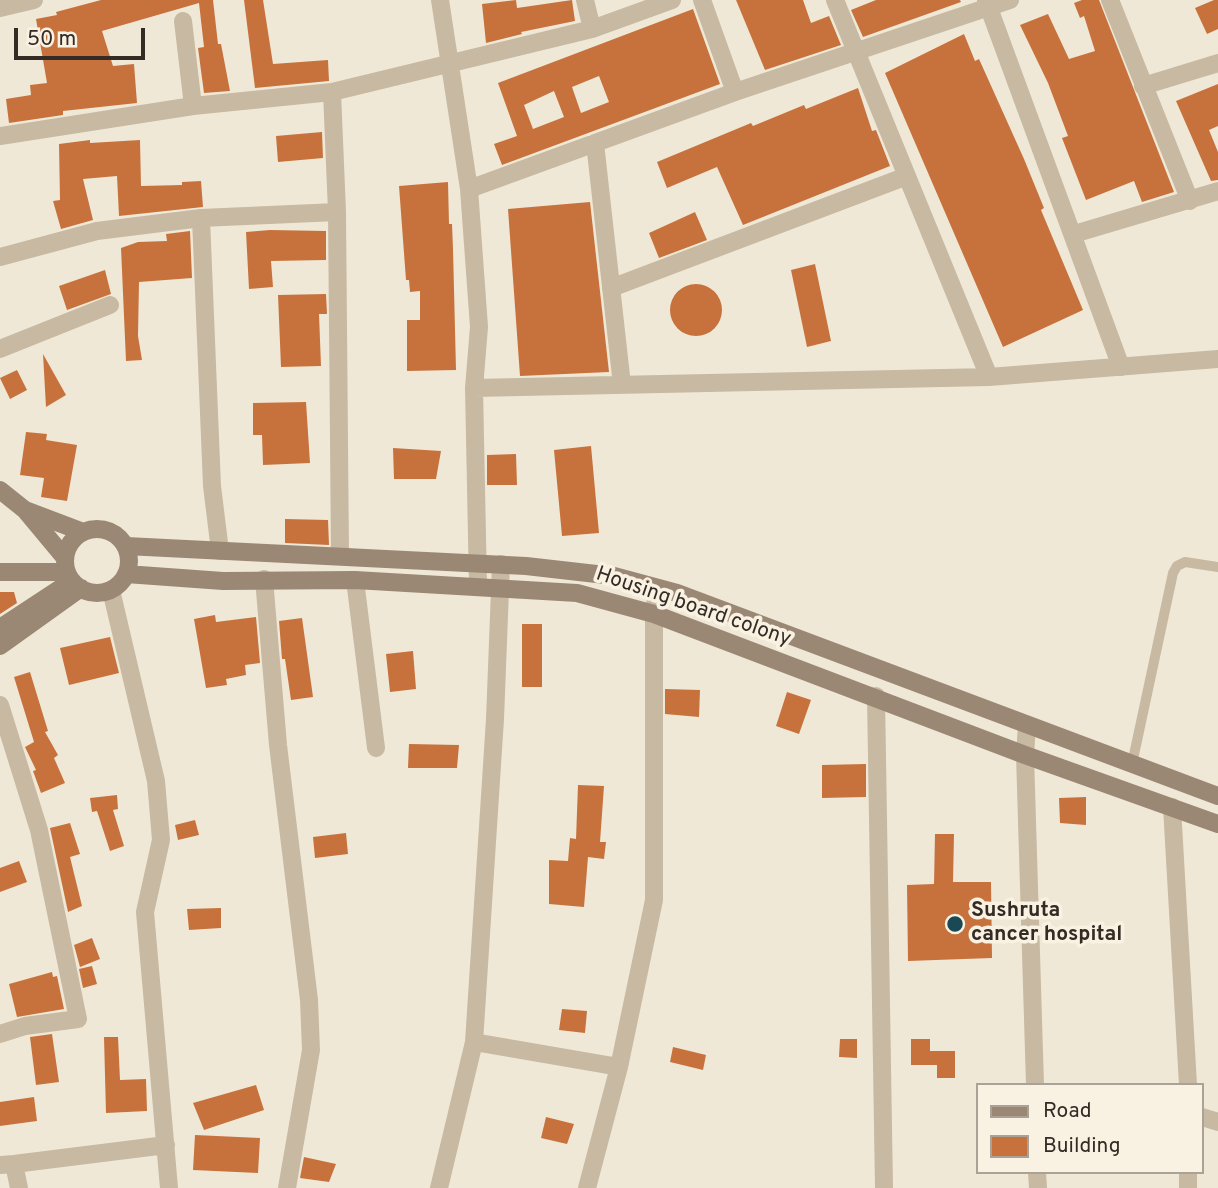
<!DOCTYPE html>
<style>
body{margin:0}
#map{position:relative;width:1218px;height:1188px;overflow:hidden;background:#f0e8d6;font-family:Overpass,sans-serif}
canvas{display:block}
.legend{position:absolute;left:976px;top:1083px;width:228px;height:91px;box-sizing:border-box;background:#f9f1e2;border:2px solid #aaa296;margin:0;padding:9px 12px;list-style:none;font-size:21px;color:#332b24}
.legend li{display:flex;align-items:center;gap:14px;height:35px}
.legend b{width:35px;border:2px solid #aaa296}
.scale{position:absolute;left:14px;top:28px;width:131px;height:32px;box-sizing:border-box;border:4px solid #332b24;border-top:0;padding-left:9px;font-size:21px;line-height:24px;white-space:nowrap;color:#332b24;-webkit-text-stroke:5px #f9f1e2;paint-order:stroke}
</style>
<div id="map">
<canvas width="1218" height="1188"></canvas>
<ul class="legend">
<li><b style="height:9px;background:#9b8874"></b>Road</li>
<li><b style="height:19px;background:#c7723d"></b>Building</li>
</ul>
<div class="scale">50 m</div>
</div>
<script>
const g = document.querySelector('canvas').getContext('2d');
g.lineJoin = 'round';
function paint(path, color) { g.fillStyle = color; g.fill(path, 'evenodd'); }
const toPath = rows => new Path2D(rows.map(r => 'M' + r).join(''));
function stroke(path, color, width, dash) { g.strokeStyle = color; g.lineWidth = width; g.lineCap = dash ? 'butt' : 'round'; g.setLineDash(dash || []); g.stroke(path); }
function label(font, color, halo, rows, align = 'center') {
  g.font = font + ' Overpass,sans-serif'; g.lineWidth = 7; g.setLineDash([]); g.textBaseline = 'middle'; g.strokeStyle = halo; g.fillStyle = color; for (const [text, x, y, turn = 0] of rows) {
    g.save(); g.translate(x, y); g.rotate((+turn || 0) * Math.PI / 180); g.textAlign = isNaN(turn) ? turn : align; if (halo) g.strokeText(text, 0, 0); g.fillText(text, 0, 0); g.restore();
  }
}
paint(toPath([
 [101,0,213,0,218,44,221,44,230,91,204,93,198,48,204,47,199,3,102,31,113,66,134,64,137,103,63,111,63,115,9,123,6,99,31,95,30,85,47,83,36,19,57,15,56,12],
 [244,0,263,0,273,64,328,60,329,81,255,88],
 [516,0,517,8,572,0,575,21,521,32,522,34,486,43,482,4],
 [736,0,803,0,811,23,829,16,841,45,765,70],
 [876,0,960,0,961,2,863,37,851,10],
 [1082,0,1099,0,1174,192,1142,202,1134,181,1086,200,1062,138,1068,136,1048,83,1020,25,1048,14,1069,59,1095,51,1084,16,1080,18,1074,3],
 [1214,0,1218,0,1218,29,1207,34,1195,8],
 [693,9,720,84,502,165,494,144,517,136,498,83],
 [599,76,609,102,581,113,572,87],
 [554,91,564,117,533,129,524,105],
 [964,34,975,61,979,59,1024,159,1044,208,1041,210,1083,310,1003,347,885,73],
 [1218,84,1218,126,1209,130,1218,152,1218,180,1211,181,1176,101],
 [858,88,872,131,876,130,890,166,743,225,717,167,667,188,657,162,751,123,753,126,804,105,806,109],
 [322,132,323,158,278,162,276,136],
 [90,140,90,143,140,140,141,186,182,185,182,182,201,181,203,207,119,216,117,176,83,179,93,220,61,229,53,201,60,200,59,144],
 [448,182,449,224,452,224,453,249,456,370,407,371,407,320,420,320,420,291,410,292,409,280,406,280,399,186],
 [590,202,609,372,520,376,508,209],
 [695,212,707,240,659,258,649,233],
 [270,230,326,231,326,260,271,261,273,287,249,289,246,232],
 [190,231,192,278,139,282,138,336,142,360,126,361,121,248,138,242,167,241,166,234],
 [815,264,831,341,807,347,791,270],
 [105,270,111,294,67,310,59,286],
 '670 310a26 26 0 1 1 52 0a26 26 0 1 1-52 0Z',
 [326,294,327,314,319,314,321,366,281,367,278,295],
 [43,354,66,395,46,407],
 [17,370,27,390,10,399,0,378],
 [306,402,310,463,263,465,262,435,253,435,253,403],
 [26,432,47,434,46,440,77,445,67,501,41,497,44,478,20,475],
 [591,446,599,533,562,536,554,450],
 [393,448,441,451,436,479,394,479],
 [516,454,517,485,487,485,487,455],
 [285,519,328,520,329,545,285,543],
 [0,592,14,592,17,603,0,614],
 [215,615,216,622,256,617,260,663,245,665,246,675,226,679,227,685,206,688,194,619],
 [302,618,313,697,291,700,285,659,282,659,279,621],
 [522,624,542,624,542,687,522,687],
 [110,637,119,673,69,685,60,648],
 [413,651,416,689,390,692,386,654],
 [30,672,48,731,45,732,58,755,54,758,65,783,41,793,33,771,36,770,25,747,34,742,14,677],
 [665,689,700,690,699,717,665,714],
 [787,692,811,700,799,734,776,726],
 [409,744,459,745,457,768,408,768],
 [866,764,866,797,822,798,822,765],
 [578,785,604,786,600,842,606,842,604,859,588,857,584,907,549,904,549,860,568,861,570,838,576,839],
 [117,795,118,809,113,810,124,846,110,851,97,811,92,812,90,798],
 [1086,797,1086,825,1060,823,1059,798],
 [195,820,199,835,178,840,175,825],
 [70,823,80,854,70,857,82,906,68,912,50,828],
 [346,833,348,854,315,858,313,837],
 [935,834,954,834,953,882,991,882,992,958,908,961,907,885,934,884],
 [19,861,27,882,0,892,0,868],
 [221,908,221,928,189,930,187,909],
 [92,938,100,959,80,967,74,945],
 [92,966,97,984,83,988,79,969],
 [52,972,53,977,57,976,64,1009,17,1017,9,984],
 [562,1009,587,1011,585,1033,559,1030],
 [52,1034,59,1082,36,1085,30,1037],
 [104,1037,118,1037,120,1080,146,1079,147,1111,106,1113],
 [840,1039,857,1039,857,1058,839,1057],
 [911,1039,930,1039,930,1051,955,1051,955,1078,937,1078,937,1065,911,1065],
 [673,1047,706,1055,703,1070,670,1062],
 [256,1085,264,1110,204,1130,193,1103],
 [34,1097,37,1121,0,1126,0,1102],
 [546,1117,574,1124,567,1144,541,1138],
 [195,1135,260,1138,258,1173,193,1170],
 [304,1157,336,1164,329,1182,300,1178]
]), '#c7723d');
stroke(toPath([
 [1132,764,1173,573,1177,566,1185,562,1218,567]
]), '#c8b9a2', 10);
stroke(toPath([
 [440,0,469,189,479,327,474,388,478,586],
 [585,0,592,29],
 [702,0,735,92],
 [835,0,989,377],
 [986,0,1121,367],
 [1110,0,1190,201],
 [0,8,34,0],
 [183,21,193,106],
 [1143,86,1218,63],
 [332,92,337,212,340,556],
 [0,136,193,106,332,92,592,29,672,0],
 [595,143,622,385],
 [469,189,735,92,1010,0],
 [201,218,212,486,220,551],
 [1074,234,1218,191],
 [0,257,97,231,201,218,337,212],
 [611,288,907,176],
 [0,349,110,305],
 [474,388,989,377,1218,359],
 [264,579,278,745,309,1000,311,1050,287,1188],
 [355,580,376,748],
 [111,590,156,781,161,840,145,912,169,1188],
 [876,696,884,1188],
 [0,705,39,830,78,1019,25,1026,0,1034],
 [1027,725,1025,755,1035,1085],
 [1172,807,1188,1085],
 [474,1042,619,1067],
 [1202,1117,1218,1122],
 [14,1164,166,1145],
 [0,1165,14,1164,19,1188],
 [1037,1172,1038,1188],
 [439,1188,474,1042,495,719,501,564],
 [587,1188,619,1067,654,900,654,614,657,588],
 [1188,1188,1188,1172]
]), '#c8b9a2', 18);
stroke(toPath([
 [0,490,25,510],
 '65 561a32 32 0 1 1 64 0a32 32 0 1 1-64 0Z',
 [126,546,526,566,614,576,677,593,1218,796],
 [65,558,25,510,83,532],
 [0,572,67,572],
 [126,574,223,581,355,580,577,593,654,614,1025,755,1218,824],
 [0,628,70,582],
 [0,646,81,588]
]), '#9b8874', 18);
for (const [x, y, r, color] of [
 [955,924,9,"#1a4854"]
]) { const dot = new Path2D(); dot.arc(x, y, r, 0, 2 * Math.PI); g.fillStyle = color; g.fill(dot); stroke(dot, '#f9f1e2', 2.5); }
label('21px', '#332b24', '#f9f1e2', [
 ["Housing board colony",693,608,19]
]);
label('bold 21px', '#332b24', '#f9f1e2', [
 ["Sushruta",971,912],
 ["cancer hospital",971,936]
], 'left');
</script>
